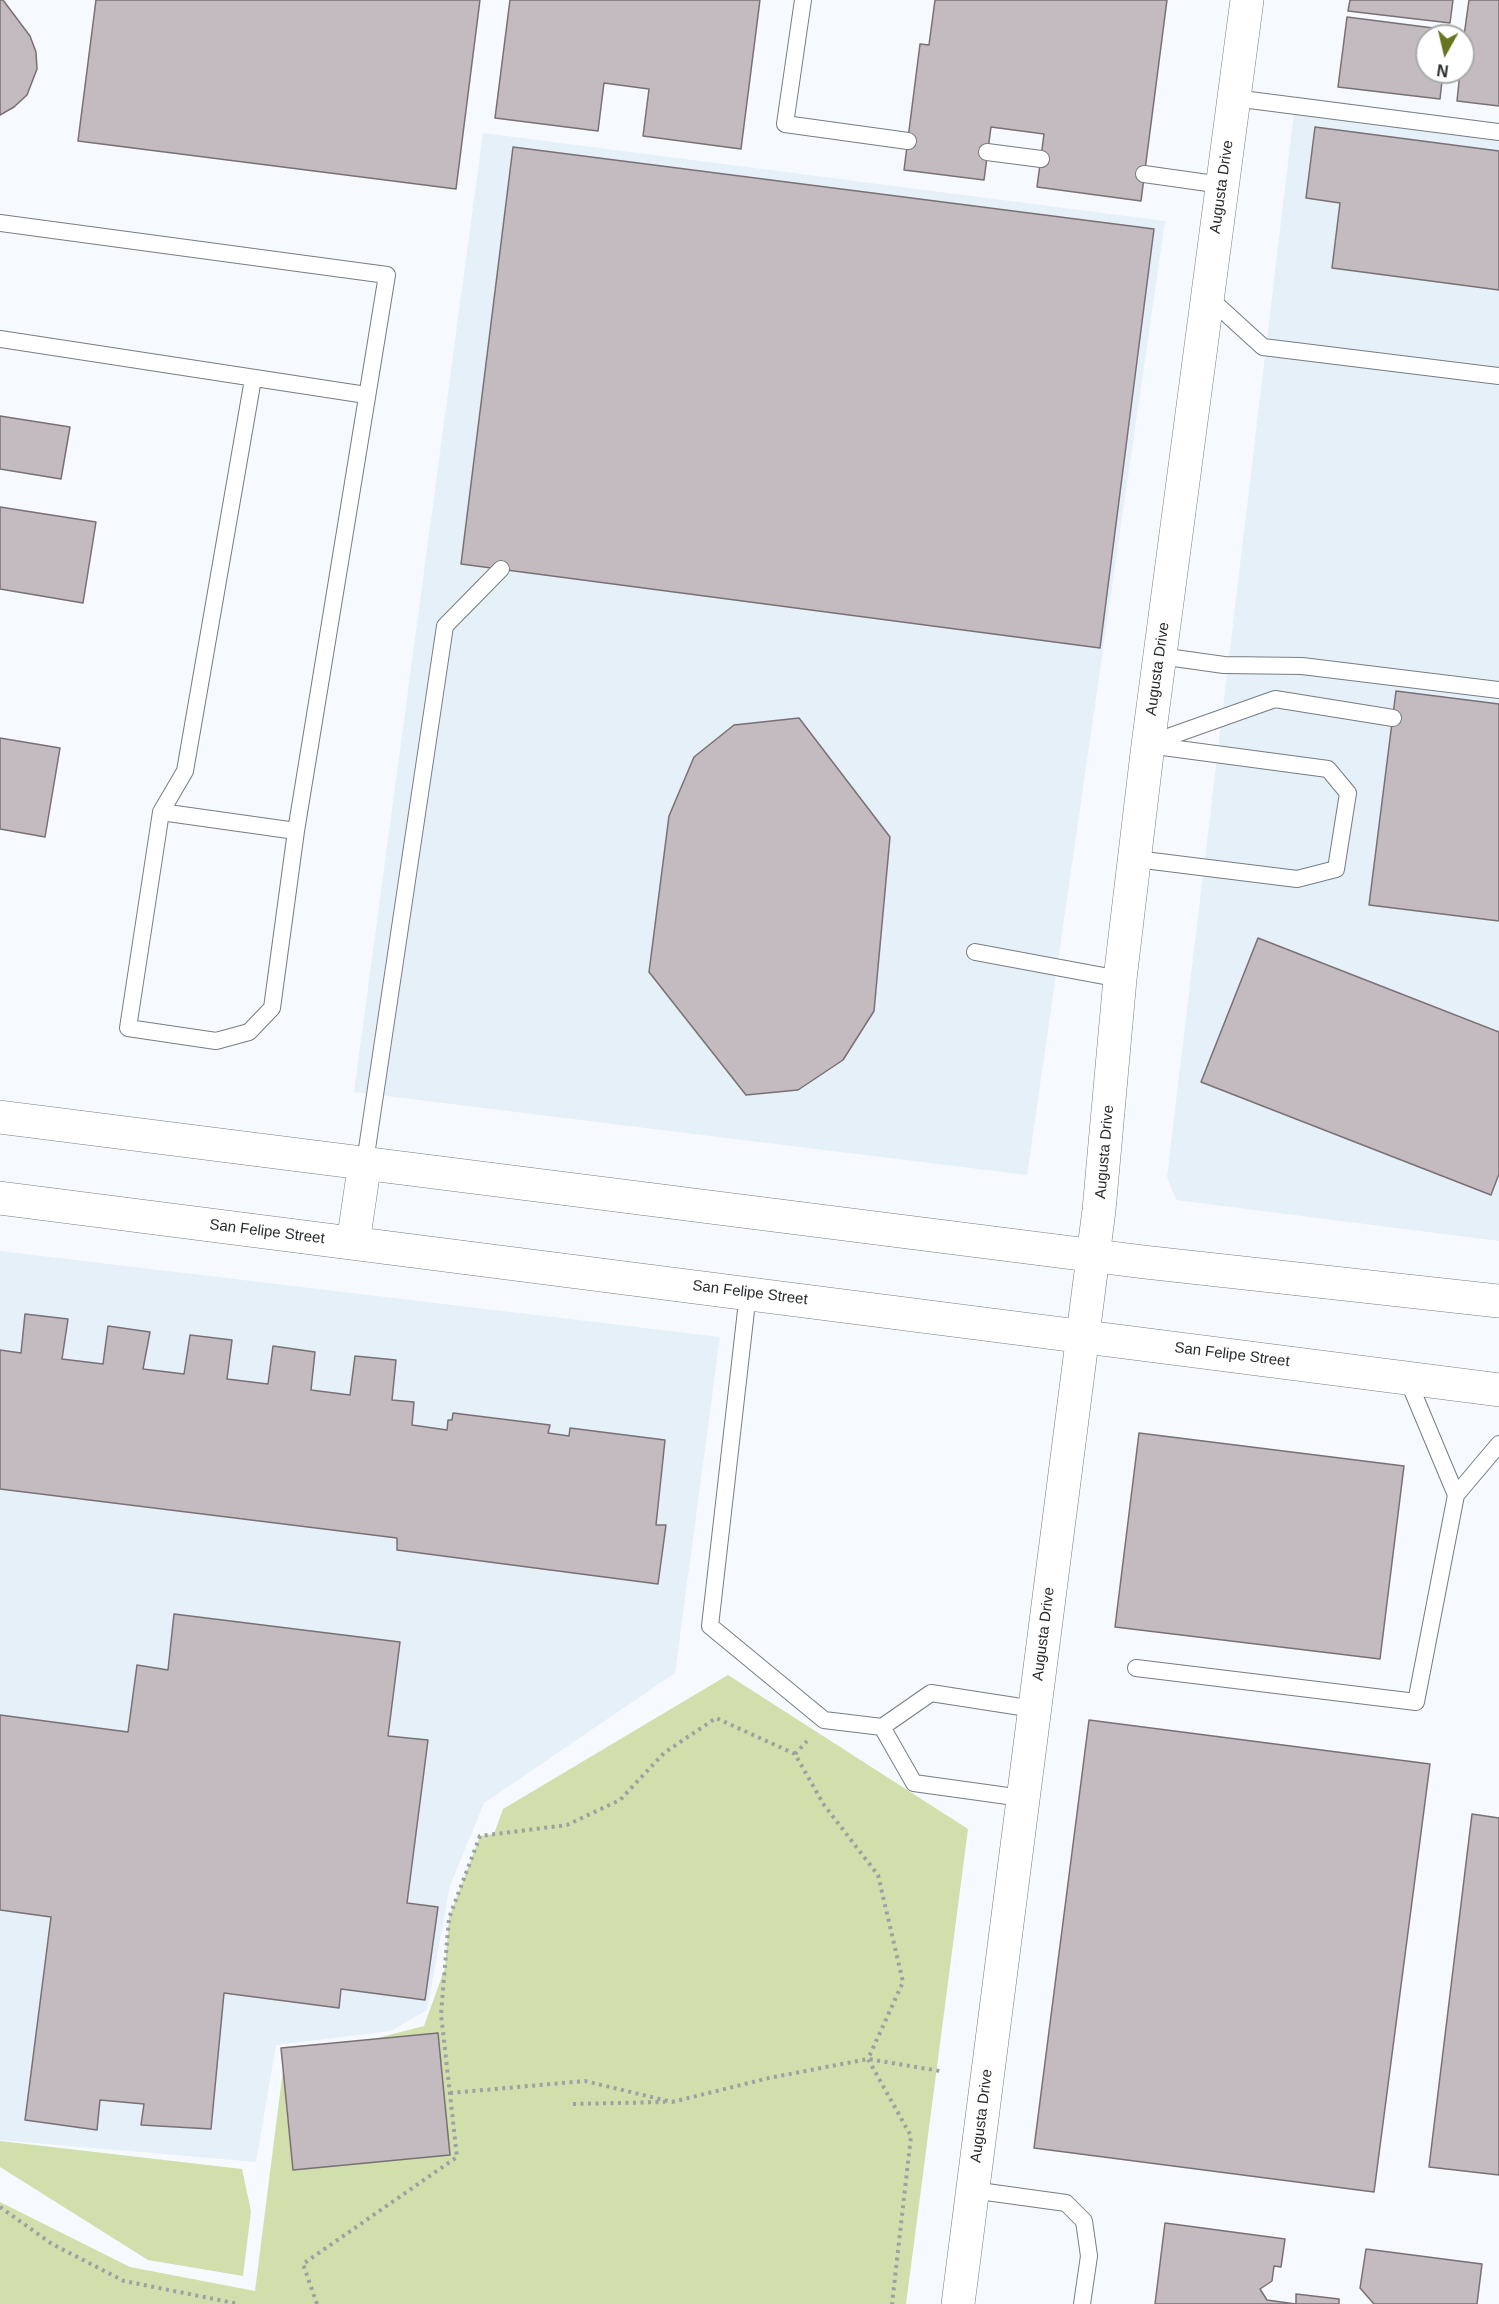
<!DOCTYPE html>
<style>
body{margin:0}
#map{position:relative;width:1499px;height:2304px;overflow:hidden;background:#f6fafe;font-family:Helvetica,sans-serif}
canvas{display:block}
.north{position:absolute;left:1415px;top:24px;width:60px;height:60px;box-sizing:border-box;background:#fff;border:2px solid #a9abab;border-radius:50%;rotate:188deg;font-size:16px;font-weight:700;line-height:24px;text-align:center;color:#292c2e}
.north::after{content:'';display:block;margin:auto;width:21px;height:27px;background:#687520;clip-path:polygon(50% 0,100% 100%,50% 72%,0 100%)}
</style>
<div id="map">
<canvas width="1499" height="2304"></canvas>
<div class="north">N</div>
</div>
<script>
const g = document.querySelector('canvas').getContext('2d');
g.lineJoin = 'round';
function paint(path, color) { g.fillStyle = color; g.fill(path, 'evenodd'); }
const toPath = rows => new Path2D(rows.map(r => 'M' + r).join(''));
function stroke(path, color, width, dash) { g.strokeStyle = color; g.lineWidth = width; g.lineCap = dash ? 'butt' : 'round'; g.setLineDash(dash || []); g.stroke(path); }
function label(font, color, halo, rows, align = 'center') {
  g.font = font + ' Helvetica,sans-serif'; g.lineWidth = 6; g.setLineDash([]); g.textBaseline = 'middle'; g.strokeStyle = halo; g.fillStyle = color; for (const [text, x, y, turn = 0] of rows) {
    g.save(); g.translate(x, y); g.rotate((+turn || 0) * Math.PI / 180); g.textAlign = isNaN(turn) ? turn : align; if (halo) g.strokeText(text, 0, 0); g.fillText(text, 0, 0); g.restore();
  }
}
paint(toPath([
 [1296,96,1499,123,1499,1241,1176,1200,1167,1177],
 [483,133,1165,221,1027,1175,354,1092],
 [0,1251,720,1337,675,1673,484,1803,450,1886,427,2010,391,2031,276,2045,256,2162,0,2140]
]), '#e5f0f9');
paint(toPath([
 [728,1675,968,1829,906,2304,0,2304,0,2202,130,2267,255,2291,284,2062,424,2026,445,1968,449,1918,480,1836,494,1834,503,1809],
 [0,2141,242,2169,251,2211,243,2276,148,2260,0,2167]
]), '#d0dfab');
const building = toPath([
 [0,0,3,0,30,36,36,52,37,69,27,95,14,107,0,115,0,0],
 [96,0,480,0,456,189,78,141,96,0],
 [510,0,760,0,741,149,643,136,649,89,604,83,598,131,495,118,510,0],
 [935,0,1167,0,1141,201,1037,187,1044,134,991,127,984,180,904,170,920,44,929,45,935,0],
 [1350,0,1453,0,1450,23,1348,11,1350,0],
 [1469,0,1499,0,1499,106,1457,101,1460,72,1463,72,1463,43,1469,0],
 [1347,17,1449,30,1448,36,1427,36,1427,72,1443,72,1440,99,1338,87,1347,17],
 [1315,127,1499,151,1499,290,1332,268,1340,203,1306,198,1315,127],
 [513,147,1154,229,1100,648,461,564,513,147],
 [0,416,70,427,61,479,0,469,0,416],
 [0,507,96,522,83,603,0,589,0,507],
 [1396,691,1499,704,1499,921,1369,905,1396,691],
 [799,718,890,837,874,1011,843,1060,798,1090,746,1095,649,972,669,816,694,757,734,725,799,718],
 [0,738,60,748,45,837,0,829,0,738],
 [1258,938,1499,1032,1499,1174,1491,1195,1201,1082,1258,938],
 [25,1314,68,1319,62,1359,103,1364,108,1326,150,1332,143,1369,184,1374,190,1335,232,1340,227,1379,268,1384,273,1346,315,1352,311,1390,350,1395,355,1356,396,1360,392,1400,414,1402,412,1425,447,1430,448,1420,452,1420,453,1413,550,1425,548,1433,569,1436,570,1428,665,1440,656,1525,666,1525,658,1584,397,1550,397,1538,0,1489,0,1350,21,1353,25,1314],
 [1139,1433,1404,1466,1380,1659,1115,1627,1139,1433],
 [174,1614,400,1642,388,1736,428,1740,407,1903,438,1907,425,2000,341,1989,339,2008,224,1993,211,2129,141,2125,144,2104,100,2100,97,2130,25,2120,51,1917,0,1910,0,1715,128,1732,137,1665,168,1670,174,1614],
 [1089,1720,1430,1764,1374,2192,1034,2148,1089,1720],
 [1472,1814,1499,1818,1499,2175,1429,2167,1472,1814],
 [438,2033,450,2155,293,2170,281,2048,438,2033],
 [1165,2223,1285,2239,1281,2267,1274,2266,1272,2281,1260,2289,1267,2300,1296,2304,1296,2294,1339,2299,1339,2304,1155,2304,1165,2223],
 [1366,2249,1482,2264,1477,2304,1374,2304,1360,2288,1366,2249]
]);
paint(building, '#c4bbc0');
stroke(building, '#787074', 1.5);
const lane = toPath([
 [803,0,785,124,908,141],
 [1234,98,1499,132],
 [987,152,1041,159],
 [1144,174,1222,185],
 [0,223,387,275,296,831,272,1008,249,1032,216,1041,128,1028,161,812,185,771,253,379],
 [1207,296,1263,347,1499,376],
 [0,339,366,395],
 [1160,656,1224,665,1302,666,1499,690],
 [1151,743,1275,699,1393,718],
 [161,812,296,831],
 [1136,859,1297,879,1336,869,1348,793,1328,769,1148,745],
 [975,952,1120,979],
 [365,1162,445,626,501,569],
 [748,1293,710,1626,824,1720,882,1727],
 [1407,1378,1456,1495],
 [1136,1668,1416,1702,1456,1495,1499,1444],
 [1022,1798,914,1783,882,1727,931,1693,1034,1709],
 [972,2190,1066,2203,1084,2221,1089,2256,1082,2304]
]);
const secondary = toPath([
 [0,1117,1144,1262,1499,1301],
 [0,1198,1499,1390],
 [353,1243,365,1162],
 [958,2304,1099,1210,1120,979,1148,745,1247,0]
]);
stroke(lane, '#767d82', 18);
stroke(secondary, '#767d82', 34);
stroke(toPath([
 [795,1754,807,1741],
 [450,2093,585,2081,672,2102,769,2078,868,2059,940,2071],
 [573,2104,665,2102],
 [0,2207,52,2244,124,2281,239,2304],
 [317,2304,303,2264,457,2157,441,2014,449,1918,480,1836,567,1825,620,1800,664,1753,716,1718,795,1754,824,1805,878,1875,903,1982,868,2059,911,2136,892,2304]
]), '#9da1a4', 4, [3, 4.5]);
stroke(lane, '#fff', 16);
stroke(secondary, '#fff', 33);
label('15px', '#292c2e', '#fff', [
 ["Augusta Drive",1222,187,-82],
 ["Augusta Drive",1158,669,-82],
 ["Augusta Drive",1105,1152,-85],
 ["San Felipe Street",267,1232,7],
 ["San Felipe Street",750,1293,7],
 ["San Felipe Street",1232,1355,7],
 ["Augusta Drive",1044,1634,-83],
 ["Augusta Drive",982,2116,-83]
]);
</script>
